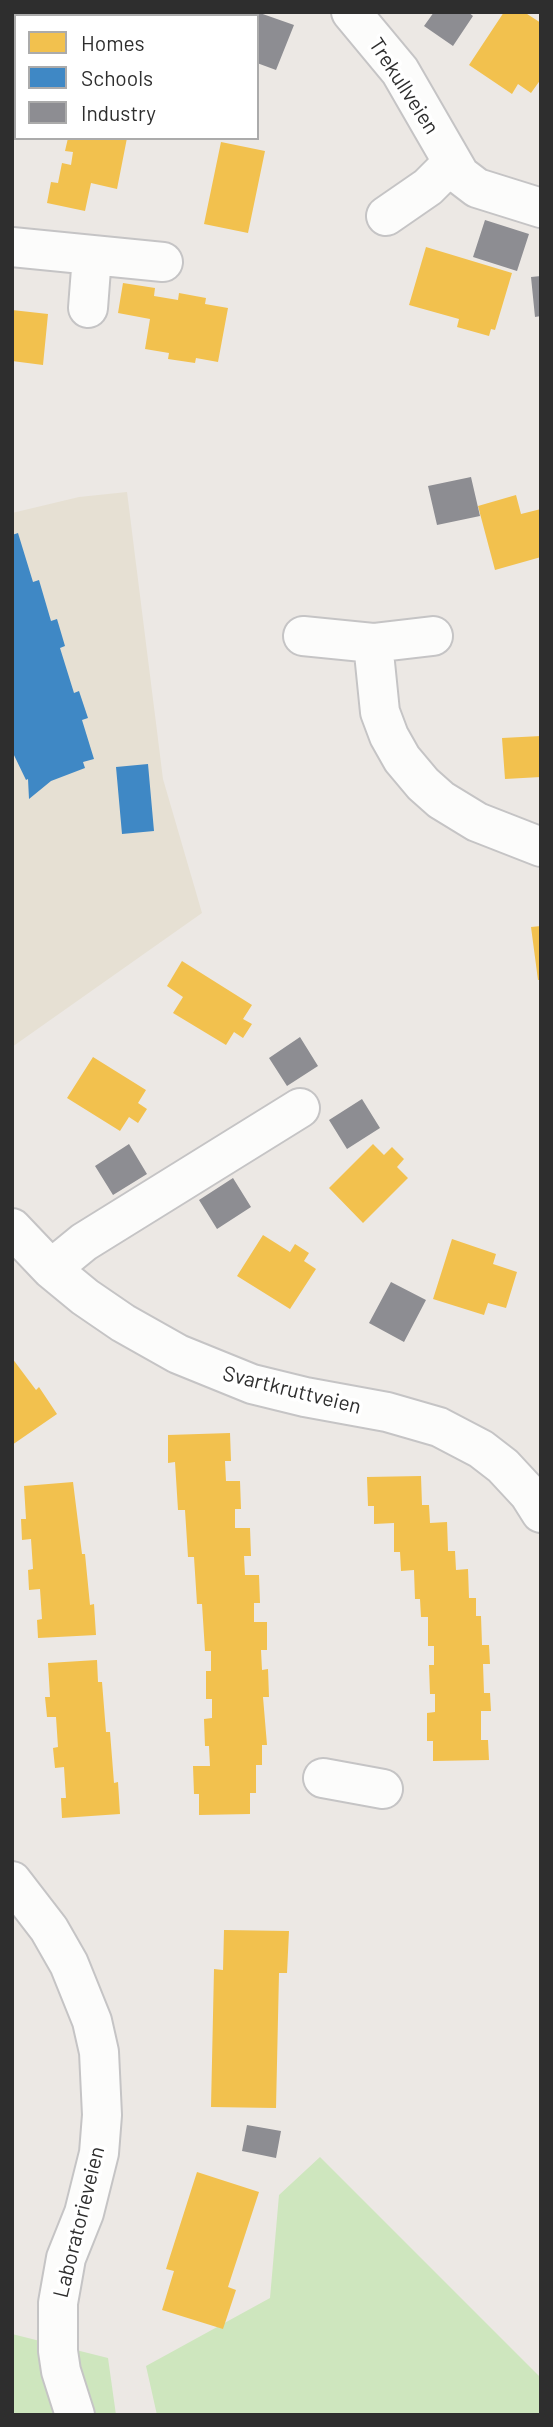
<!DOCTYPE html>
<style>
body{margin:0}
#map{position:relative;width:553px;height:2427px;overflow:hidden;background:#ece8e4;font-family:Barlow,sans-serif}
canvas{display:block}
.frame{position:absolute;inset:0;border:14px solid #2e2e2e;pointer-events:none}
.legend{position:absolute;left:14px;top:14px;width:245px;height:126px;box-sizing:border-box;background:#fff;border:2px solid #ababab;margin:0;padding:9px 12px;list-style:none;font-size:21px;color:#2e2e2e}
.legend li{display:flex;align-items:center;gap:14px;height:35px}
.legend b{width:35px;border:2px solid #ababab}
</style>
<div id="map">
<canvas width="553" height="2427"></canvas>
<div class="frame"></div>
<ul class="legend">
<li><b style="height:19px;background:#f2c14e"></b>Homes</li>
<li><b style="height:19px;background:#3f88c5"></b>Schools</li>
<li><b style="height:19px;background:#8d8d92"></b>Industry</li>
</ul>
</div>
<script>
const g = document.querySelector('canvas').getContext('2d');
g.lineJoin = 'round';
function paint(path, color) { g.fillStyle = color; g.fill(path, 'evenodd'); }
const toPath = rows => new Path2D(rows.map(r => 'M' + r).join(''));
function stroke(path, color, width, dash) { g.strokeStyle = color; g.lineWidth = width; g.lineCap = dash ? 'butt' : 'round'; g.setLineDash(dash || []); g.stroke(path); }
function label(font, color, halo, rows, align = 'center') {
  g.font = font + ' Barlow,sans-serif'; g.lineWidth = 7; g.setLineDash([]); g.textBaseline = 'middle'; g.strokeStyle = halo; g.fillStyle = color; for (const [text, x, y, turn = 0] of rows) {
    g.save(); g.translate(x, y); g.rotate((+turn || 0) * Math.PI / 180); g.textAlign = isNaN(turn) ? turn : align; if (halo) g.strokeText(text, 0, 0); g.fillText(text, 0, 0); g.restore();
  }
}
paint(toPath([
 [127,492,163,779,202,913,12,1047,12,513,79,497]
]), '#e6e0d3');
paint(toPath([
 [320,2157,541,2378,541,2415,157,2415,146,2366,270,2298,279,2195],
 [12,2334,108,2358,116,2415,12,2415]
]), '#cee6be');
paint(toPath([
 [178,12,256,12,255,16,176,16],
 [504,12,524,12,541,23,541,79,531,93,518,84,512,94,469,65],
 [12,44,16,46,16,107,12,112],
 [68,138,127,138,117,189,91,183,85,211,47,203,51,182,58,183,62,163,71,165,73,152,65,151],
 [221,142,265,151,248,233,204,224],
 [426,247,512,273,495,330,491,329,489,336,457,327,459,319,409,305],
 [123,283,155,288,154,296,178,300,179,293,206,298,205,304,228,308,218,362,196,358,195,363,168,359,169,353,145,349,150,319,118,313],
 [12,310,48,314,43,365,12,361],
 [516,495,521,514,541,509,541,557,495,570,478,506],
 [541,736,541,777,505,779,502,738],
 [541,926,541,980,538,980,531,927],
 [182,961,252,1005,243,1019,252,1024,243,1038,234,1032,226,1045,173,1013,183,997,167,986],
 [93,1057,146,1090,138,1103,147,1109,138,1123,129,1117,120,1131,67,1098],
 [373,1144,384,1155,392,1147,404,1159,397,1167,408,1178,363,1223,329,1188],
 [263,1235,290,1252,295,1244,309,1253,304,1261,316,1269,290,1309,237,1276],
 [452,1239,496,1254,493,1264,517,1272,506,1308,488,1303,484,1315,433,1299],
 [12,1358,36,1390,39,1387,57,1414,12,1445],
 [230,1433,231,1461,225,1461,226,1481,240,1481,241,1509,235,1509,235,1528,250,1528,251,1556,244,1556,245,1575,259,1575,260,1603,254,1603,254,1622,267,1622,267,1650,261,1650,262,1670,268,1669,269,1697,263,1697,267,1745,262,1745,262,1765,256,1765,256,1793,250,1793,250,1814,199,1815,199,1794,194,1794,193,1766,210,1766,209,1746,205,1746,204,1719,212,1718,212,1699,206,1699,206,1671,211,1671,211,1651,205,1651,202,1604,197,1604,194,1557,188,1557,185,1510,178,1510,175,1462,168,1463,168,1435],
 [421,1476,422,1505,429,1505,430,1523,447,1522,448,1551,455,1551,456,1570,468,1569,469,1598,476,1598,476,1616,481,1616,482,1645,489,1645,490,1664,483,1664,484,1693,490,1693,491,1711,481,1711,481,1740,488,1740,489,1760,433,1761,433,1741,427,1741,427,1713,435,1712,435,1694,430,1694,429,1665,434,1665,434,1646,428,1646,428,1617,421,1617,420,1599,415,1599,414,1570,401,1571,400,1552,394,1552,394,1523,374,1524,374,1506,368,1506,367,1477],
 [73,1482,82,1554,85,1554,90,1605,94,1604,96,1635,38,1638,37,1620,42,1619,40,1589,29,1590,28,1570,33,1569,31,1539,22,1540,21,1519,26,1519,24,1486],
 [97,1660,98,1682,102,1682,106,1732,110,1732,114,1783,118,1782,120,1814,62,1818,61,1798,66,1798,64,1767,55,1768,53,1748,58,1747,56,1717,47,1717,45,1697,50,1697,48,1663],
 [224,1930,289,1931,287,1973,279,1973,276,2108,211,2107,214,1969,223,1970],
 [197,2172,259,2192,228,2287,236,2290,223,2329,162,2310,174,2271,166,2269]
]), '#f2c14e');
paint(toPath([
 [18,533,33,582,39,580,51,621,57,619,65,646,60,648,74,693,79,691,88,718,82,720,94,759,83,762,85,768,51,781,29,799,28,779,26,780,12,751,12,535],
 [148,764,154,831,122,834,116,767]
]), '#3f88c5');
paint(toPath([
 [257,12,294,25,276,70,257,63],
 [434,12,468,12,473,16,453,46,424,26],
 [485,220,529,234,517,271,473,257],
 [541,276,541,316,535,317,531,277],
 [471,477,480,516,437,525,428,486],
 [300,1037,318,1066,287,1086,269,1058],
 [362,1099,380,1128,347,1149,329,1120],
 [129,1144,147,1174,113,1195,95,1166],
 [233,1178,251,1207,217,1229,199,1200],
 [391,1282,426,1300,404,1342,369,1323],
 [247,2125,281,2131,276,2158,242,2151]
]), '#8d8d92');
const minor = toPath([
 [351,12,400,71,460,175,477,188,541,208],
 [386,216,428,187,452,163],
 [12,247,163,262],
 [88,308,92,256],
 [303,636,373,643,433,636],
 [373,643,380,712,389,736,402,759,423,784,441,800,477,822,541,847],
 [12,1228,51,1269,85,1297,123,1323,178,1354,252,1384,305,1397,387,1412,439,1427,481,1449,503,1466,529,1494,541,1513],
 [51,1269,84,1242,300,1108],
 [323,1778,383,1789],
 [12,1881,49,1929,69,1964,92,2021,99,2052,102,2115,99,2153,84,2213,66,2258,58,2303,58,2351,61,2371,75,2415]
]);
stroke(minor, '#c5c4c5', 42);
stroke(minor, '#fcfcfb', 38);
label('21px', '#2e2e2e', '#fff', [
 ["Trekullveien",404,86,57],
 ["Svartkruttveien",292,1390,14],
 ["Laboratorieveien",79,2222,-76]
]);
</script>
